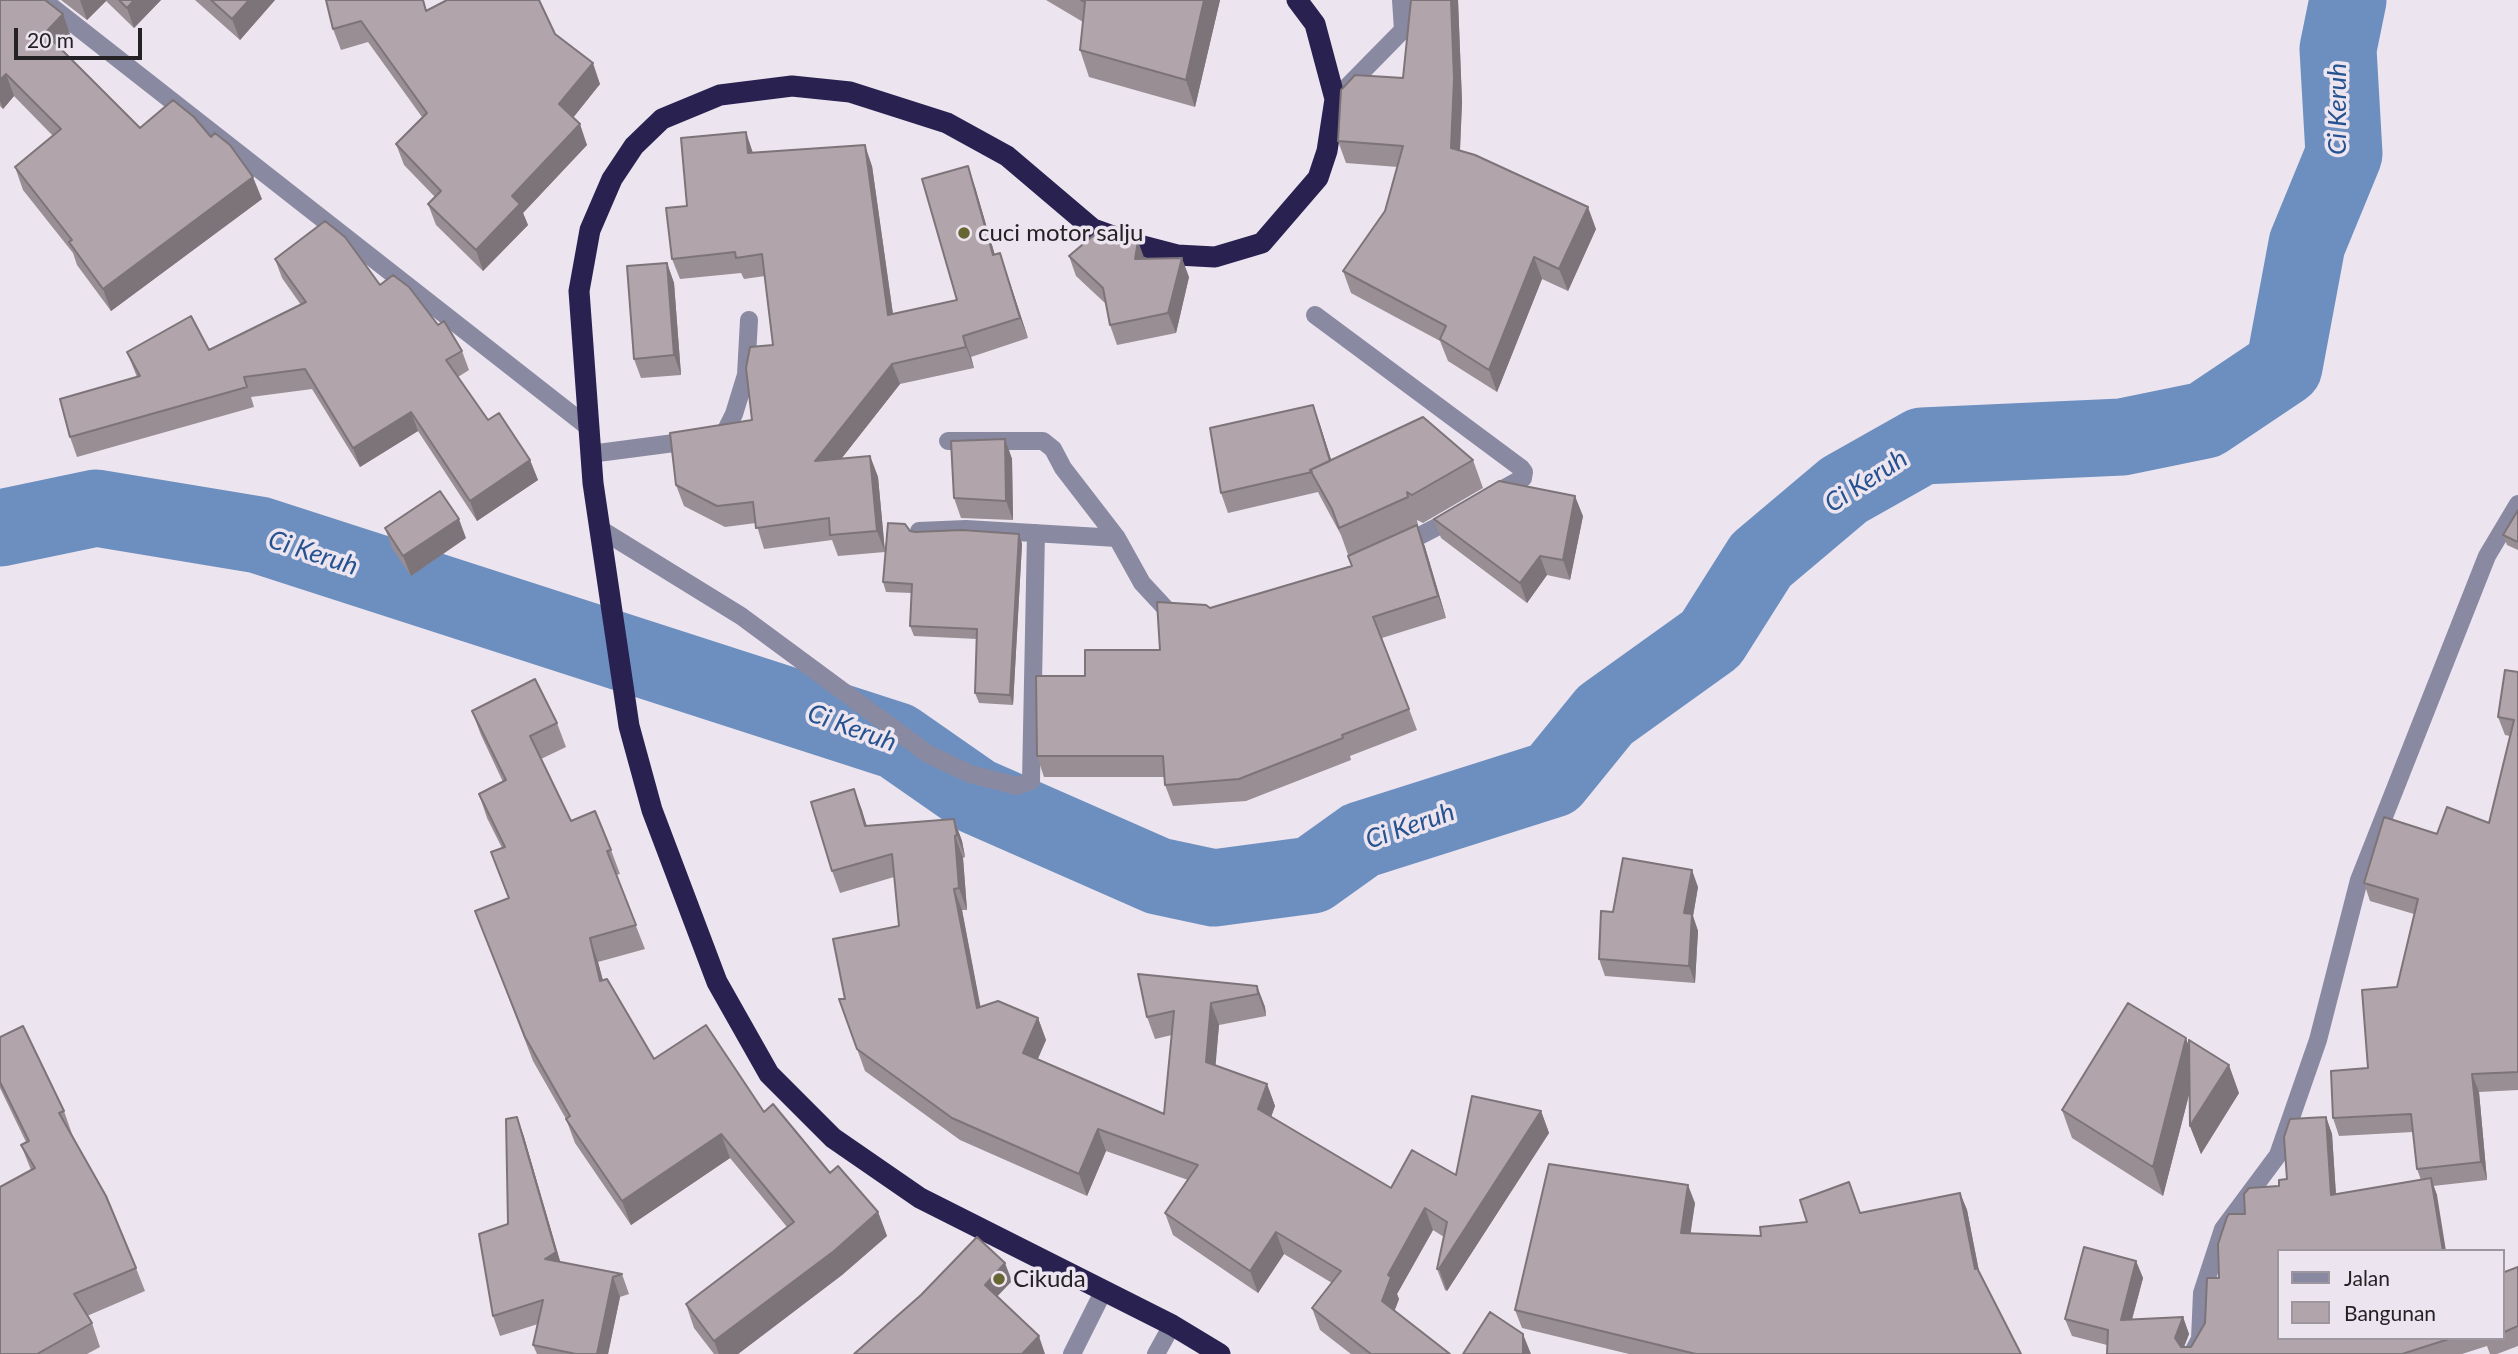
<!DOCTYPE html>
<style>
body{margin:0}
#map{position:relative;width:2518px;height:1354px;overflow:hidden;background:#ece4ef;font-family:Lato,sans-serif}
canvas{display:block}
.legend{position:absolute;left:2277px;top:1249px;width:228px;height:91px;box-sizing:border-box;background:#ece4ef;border:2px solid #9c969e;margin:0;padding:9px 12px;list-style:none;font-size:21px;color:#242225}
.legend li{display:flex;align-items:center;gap:14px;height:35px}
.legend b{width:35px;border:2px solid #9c969e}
.scale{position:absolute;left:14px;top:28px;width:128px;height:32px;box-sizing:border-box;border:4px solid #242225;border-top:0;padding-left:9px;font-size:21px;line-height:24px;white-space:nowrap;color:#242225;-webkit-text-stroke:5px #ece4ef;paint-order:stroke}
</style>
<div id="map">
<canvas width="2518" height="1354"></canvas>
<ul class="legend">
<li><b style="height:9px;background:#8a89a2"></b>Jalan</li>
<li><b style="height:19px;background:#b1a5ab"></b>Bangunan</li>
</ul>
<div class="scale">20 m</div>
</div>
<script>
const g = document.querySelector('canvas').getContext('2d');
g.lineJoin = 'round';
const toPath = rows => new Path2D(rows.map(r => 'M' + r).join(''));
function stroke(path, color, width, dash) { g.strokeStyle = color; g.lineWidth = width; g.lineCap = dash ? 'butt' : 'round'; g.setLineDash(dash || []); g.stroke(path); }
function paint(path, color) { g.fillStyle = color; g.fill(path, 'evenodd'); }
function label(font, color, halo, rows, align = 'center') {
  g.font = font + ' Lato,sans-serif'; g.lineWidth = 7; g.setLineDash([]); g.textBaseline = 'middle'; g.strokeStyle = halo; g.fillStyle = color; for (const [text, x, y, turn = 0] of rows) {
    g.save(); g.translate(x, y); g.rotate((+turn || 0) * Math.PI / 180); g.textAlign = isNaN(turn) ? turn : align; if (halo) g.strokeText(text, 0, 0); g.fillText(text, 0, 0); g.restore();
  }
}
stroke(toPath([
 [0,528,96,508,259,535,897,741,976,796,1158,876,1214,888,1312,875,1361,840,1553,779,1605,715,1711,639,1761,560,1844,490,1922,446,2122,437,2205,420,2284,367,2307,244,2344,154,2338,49,2348,0]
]), '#6d8fbf', 77);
stroke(toPath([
 [590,454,705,439,724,434,734,414,746,375,749,320],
 [1072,1354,1103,1292]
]), '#8a89a2', 18);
stroke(toPath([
 [43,0,588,427],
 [1343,91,1403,30,1401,0],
 [1315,315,1521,468,1524,472,1523,478,1494,494],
 [948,441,1043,441,1053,449,1063,468,1117,538],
 [600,529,741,616,928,754,970,774,1017,786,1031,781,1036,533],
 [919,531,966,529,1117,538,1142,583,1168,611,1178,613],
 [1402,545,1458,516],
 [1156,1354,1172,1325],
 [2192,1354,2200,1339,2202,1293,2223,1229,2278,1155,2318,1040,2359,880,2487,556,2518,504]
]), '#8a89a2', 18);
stroke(toPath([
 [1220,1354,1172,1325,920,1198,833,1138,769,1074,717,982,652,810,629,726,593,483,579,291,590,230,612,179,634,146,662,119,720,95,792,86,850,92,947,123,1007,156,1093,229,1135,244,1177,255,1215,257,1262,243,1318,178,1327,151,1335,99,1315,24,1297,0]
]), '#292251', 21);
paint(toPath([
 [0,0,63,14,71,37,60,48,140,128,262,199,111,311,77,265,73,253,23,190,15,167,53,136,14,96,3,109,0,106],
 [61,0,161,0,134,28,106,1,87,20],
 [195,0,275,0,240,40],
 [326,0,427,10,555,34,600,84,573,118,587,145,523,213,528,225,483,271,436,225,428,204,435,197,404,165,396,144,422,117,368,42,341,50,333,29],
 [1046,0,1220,0,1195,107,1089,77,1080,50,1083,22],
 [1411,0,1464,0,1458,0,1462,102,1460,151,1596,229,1568,291,1542,279,1497,392,1448,361,1440,341,1351,293,1343,271,1385,211,1398,167,1346,163,1338,141,1403,78],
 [753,153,872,166,893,314,957,300,975,187,995,255,1000,253,1007,274,1028,338,971,357,974,368,900,384,841,459,870,456,878,477,885,552,838,556,832,540,764,549,756,523,725,527,684,506,676,485,752,420,773,345,765,276,744,279,741,273,680,279,672,259,687,206],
 [1069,256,1144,259,1189,277,1176,333,1117,345,1110,325,1106,304,1076,276],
 [275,259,380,285,438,325,462,351,469,370,458,377,488,420,530,460,538,480,477,521,418,431,360,467,312,389,251,397,254,407,77,457,70,437,137,377,127,352,209,350,301,305,282,278],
 [667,263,674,283,681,375,641,378,634,359],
 [1320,425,1331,460,1473,460,1483,488,1423,523,1417,520,1418,525,1417,525,1425,547,1446,618,1382,638,1417,730,1350,756,1351,760,1246,801,1173,806,1165,785,1165,777,1044,777,1037,756,1085,676,1160,650,1210,608,1352,566,1341,535,1321,498,1318,492,1228,513,1221,493],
 [1005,439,1012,459,1013,520,961,518,954,498],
 [2518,510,2518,550,2507,545,2503,535],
 [1583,516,1570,580,1547,575,1527,603,1441,538,1434,519],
 [385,528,466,538,411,576,392,548],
 [910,531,915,532,1019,534,1022,544,1013,705,979,703,975,693,977,639,914,636,910,626,912,593,886,592,883,582],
 [2518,672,2518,1090,2479,1092,2487,1180,2433,1186,2437,1195,2278,1338,2502,1338,2502,1273,2518,1267,2518,1346,2497,1354,2490,1354,2487,1346,2462,1354,2107,1354,2107,1345,2072,1336,2065,1319,2136,1261,2143,1278,2132,1320,2183,1317,2189,1334,2184,1347,2191,1347,2205,1323,2219,1278,2245,1214,2287,1179,2326,1117,2332,1134,2336,1194,2421,1180,2417,1169,2413,1132,2339,1136,2333,1118,2368,1068,2397,987,2414,914,2370,901,2364,883,2437,834,2489,823,2510,736,2505,735,2498,717],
 [472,711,557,723,566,747,541,759,571,821,611,850,620,874,616,875,645,949,598,962,603,980,654,1059,764,1112,830,1173,878,1212,887,1236,842,1275,738,1354,714,1354,694,1328,686,1304,787,1227,730,1158,631,1225,575,1143,566,1119,533,1061,475,911,508,898,491,852,502,848,487,818,479,794,503,782,481,735],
 [854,789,867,826,954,819,962,841,965,857,963,858,967,910,962,910,980,1007,1038,1018,1046,1040,1037,1060,1164,1114,1172,1035,1155,1039,1147,1017,1257,986,1265,1007,1266,1016,1219,1025,1215,1065,1267,1084,1275,1106,1271,1117,1391,1188,1456,1175,1541,1111,1549,1133,1447,1291,1445,1290,1437,1269,1444,1237,1433,1230,1397,1294,1399,1299,1394,1311,1450,1354,1351,1354,1320,1330,1312,1308,1332,1283,1284,1254,1258,1293,1173,1235,1165,1213,1188,1180,1106,1151,1087,1196,960,1140,865,1071,839,999,845,999,899,926,894,877,840,893,832,871],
 [1698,887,1693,916,1698,931,1695,983,1605,976,1599,959,1613,912],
 [0,1037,64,1111,72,1134,136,1268,145,1291,87,1316,92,1323,100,1347,87,1354,0,1354,31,1170,21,1145,26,1142,0,1088],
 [2189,1047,2239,1093,2201,1154,2190,1126,2190,1091,2163,1196,2072,1138,2062,1110],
 [517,1117,524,1137,560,1262,622,1274,629,1294,620,1297,608,1354,537,1354,533,1345,538,1324,500,1336,493,1316,508,1224],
 [1960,1193,1967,1210,1979,1271,2021,1354,1629,1354,1522,1328,1515,1310,1695,1203,1690,1233,1761,1236,1807,1222,1860,1213]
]), '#988e93');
paint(toPath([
 [80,0,106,0,106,1,87,20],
 [134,0,161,0,134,28,127,8],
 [249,0,275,0,240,40,232,19],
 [1204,0,1220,0,1195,107,1186,80],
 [1451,0,1458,0,1462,102,1459,171,1451,148],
 [63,14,71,37,54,56,45,33],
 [593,63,600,84,567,125,559,104],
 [6,74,14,96,3,109,0,101,0,80],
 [580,124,587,145,523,213,528,225,483,271,476,250,512,196],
 [746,132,753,153,748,153],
 [865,145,872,166,896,336,888,315],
 [968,166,975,187,1001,276,993,255],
 [253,177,262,199,111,311,103,289],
 [1588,207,1596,229,1568,291,1559,269],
 [1138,241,1145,260,1135,259],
 [1000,253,1007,274,1028,338,1020,318],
 [1534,257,1542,279,1497,392,1489,370],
 [1182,258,1189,277,1176,333,1168,313],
 [667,263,674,283,681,375,674,355],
 [963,336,971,357,974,368,966,347],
 [892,364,900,384,823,482,815,461],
 [1313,405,1320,425,1340,487,1332,467],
 [411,412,418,431,360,467,353,448],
 [1005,439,1012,459,1013,520,1006,501],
 [870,456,878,477,885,552,877,531],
 [530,460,538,480,477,521,470,501],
 [1575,496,1583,516,1570,580,1563,560],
 [459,519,466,538,411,576,403,556],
 [1417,525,1425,547,1446,618,1438,596],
 [1019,534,1022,544,1013,705,1010,695],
 [1540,556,1547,575,1527,603,1520,583],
 [854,789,862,810,873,848,865,826],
 [954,819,962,841,965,857,957,835],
 [955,836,963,858,967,910,959,888],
 [1692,870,1698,887,1693,916,1698,931,1695,983,1689,966,1684,913],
 [954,889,962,910,985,1030,977,1008],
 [590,938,598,962,609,1005,600,981],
 [1257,986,1265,1007,1266,1016,1258,994],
 [1211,1003,1219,1025,1214,1084,1206,1062],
 [1038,1018,1046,1040,1031,1075,1023,1053],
 [2186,1038,2196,1067,2163,1196,2153,1167],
 [2229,1065,2239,1093,2201,1154,2190,1126],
 [2472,1074,2479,1092,2487,1180,2481,1162],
 [1267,1084,1275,1106,1266,1131,1258,1109],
 [1541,1111,1549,1133,1447,1291,1439,1269],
 [517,1117,524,1137,563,1271,545,1259],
 [2326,1117,2332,1134,2337,1212,2331,1195],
 [1098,1129,1106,1151,1087,1196,1079,1174],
 [721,1134,730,1158,631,1225,622,1201],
 [2431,1178,2437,1195,2446,1251,2443,1251],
 [1688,1185,1695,1203,1688,1251,1681,1233],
 [1960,1193,1967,1210,1982,1287,1975,1269],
 [1425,1208,1433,1230,1397,1294,1399,1299,1390,1323,1382,1301,1388,1275],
 [878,1212,887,1236,842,1275,738,1354,719,1354,714,1341],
 [1276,1232,1284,1254,1258,1293,1250,1271],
 [2136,1261,2143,1278,2127,1337,2121,1320],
 [1005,1263,1012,1281,991,1303,985,1285],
 [613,1277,620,1297,608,1354,597,1354],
 [2183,1317,2189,1334,2181,1354,2175,1338],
 [1523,1334,1531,1354,1523,1354],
 [1039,1336,1045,1354,1022,1354]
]), '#7c7478');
const building = toPath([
 [0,0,45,0,63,14,45,33,140,128,173,100,194,117,211,137,215,133,230,145,253,177,103,289,69,242,72,240,15,167,61,129,6,74,0,80,0,0],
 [119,0,134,0,127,8,119,0],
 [211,0,249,0,232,19,211,0],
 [326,0,423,0,426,11,447,0,539,0,555,34,593,63,559,104,580,124,512,196,520,204,476,250,428,204,441,191,396,144,427,113,361,21,333,29,326,0],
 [1081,0,1204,0,1186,80,1080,50,1085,2,1081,0],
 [1411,0,1451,0,1454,79,1451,148,1475,155,1588,207,1559,269,1534,257,1489,370,1440,339,1446,326,1343,271,1385,211,1403,146,1338,141,1341,90,1355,75,1403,78,1411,0],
 [746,132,748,153,865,145,888,315,957,300,922,179,968,166,993,255,1000,253,1020,318,963,336,966,347,892,364,815,461,870,456,877,531,830,535,829,518,756,528,753,502,717,506,676,485,670,433,752,420,746,368,750,347,773,345,762,254,736,258,735,252,672,259,666,208,687,206,681,138,746,132],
 [325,221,345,237,380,285,393,275,409,287,438,325,444,321,462,351,446,360,488,420,499,413,530,460,470,501,411,412,353,448,305,369,244,377,247,387,70,437,60,399,140,376,127,352,191,316,209,350,306,302,275,259,325,221],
 [1101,229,1138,241,1135,259,1182,258,1168,313,1110,325,1103,288,1069,256,1101,229],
 [667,263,674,355,634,359,627,266,667,263],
 [1313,405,1330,461,1310,470,1312,472,1221,493,1210,428,1313,405],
 [1423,417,1473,460,1412,495,1407,492,1408,497,1339,528,1332,509,1310,470,1423,417],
 [1005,439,1006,501,954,498,951,441,1005,439],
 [1499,481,1575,496,1563,560,1540,556,1520,583,1434,519,1499,481],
 [440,491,459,519,403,556,385,528,440,491],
 [2518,510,2518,542,2503,535,2518,510],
 [888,523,905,524,910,531,915,532,962,530,1019,534,1010,695,975,693,977,629,910,626,912,584,883,582,888,523],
 [1417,525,1438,596,1373,617,1409,709,1342,735,1343,738,1239,779,1165,785,1163,756,1037,756,1036,676,1085,676,1085,650,1160,650,1157,602,1206,605,1210,608,1352,566,1348,556,1417,525],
 [2505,670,2518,672,2518,1072,2472,1074,2481,1162,2417,1169,2411,1114,2333,1118,2331,1071,2368,1068,2362,990,2397,987,2418,899,2364,883,2384,817,2437,834,2447,807,2489,823,2514,720,2498,717,2505,670],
 [535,679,557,723,530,736,571,821,595,811,611,850,607,851,636,925,590,938,600,981,607,979,654,1059,706,1025,764,1112,773,1104,830,1173,838,1166,878,1212,834,1251,714,1341,686,1304,794,1222,721,1134,622,1201,566,1119,570,1116,525,1037,475,911,509,898,491,852,505,847,479,794,506,780,472,711,535,679],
 [854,789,865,826,954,819,957,835,955,836,959,888,954,889,977,1008,998,1001,1038,1018,1023,1053,1164,1114,1174,1011,1147,1017,1138,974,1257,986,1258,994,1211,1003,1206,1062,1267,1084,1258,1109,1391,1188,1412,1150,1456,1175,1472,1096,1541,1111,1439,1269,1437,1269,1447,1222,1425,1208,1388,1275,1391,1277,1382,1301,1450,1354,1371,1354,1312,1308,1341,1271,1276,1232,1250,1271,1165,1213,1198,1165,1098,1129,1079,1174,952,1118,857,1049,839,999,845,999,833,939,899,926,892,854,832,871,811,802,854,789],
 [1623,858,1692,870,1684,913,1692,914,1689,966,1599,959,1601,911,1613,912,1623,858],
 [2128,1003,2186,1038,2153,1167,2062,1110,2128,1003],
 [23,1026,64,1111,59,1113,106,1196,136,1268,74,1294,92,1323,37,1354,0,1354,0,1187,35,1168,21,1145,29,1141,0,1082,0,1037,23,1026],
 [2189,1040,2229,1065,2190,1126,2189,1040],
 [517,1117,556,1252,545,1259,622,1274,613,1277,597,1354,576,1354,533,1345,543,1300,493,1316,479,1234,508,1224,506,1119,517,1117],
 [2326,1117,2331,1195,2431,1178,2443,1251,2278,1251,2278,1338,2452,1338,2402,1354,2107,1354,2108,1330,2065,1319,2084,1247,2136,1261,2121,1320,2183,1317,2175,1338,2181,1347,2191,1347,2205,1323,2207,1278,2219,1278,2218,1244,2227,1217,2229,1214,2245,1214,2244,1194,2249,1188,2279,1186,2279,1180,2287,1179,2284,1137,2290,1119,2326,1117],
 [1549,1164,1688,1185,1681,1233,1761,1236,1760,1227,1807,1222,1800,1200,1849,1182,1860,1213,1960,1193,1975,1269,1977,1268,2021,1354,1696,1354,1515,1310,1549,1164],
 [977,1237,1005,1263,985,1285,1039,1336,1022,1354,854,1354,921,1295,977,1237],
 [2518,1267,2518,1326,2502,1333,2502,1273,2518,1267],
 [1490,1312,1523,1334,1523,1354,1463,1354,1490,1312]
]);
paint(building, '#b1a5ab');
stroke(building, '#7c7478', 2);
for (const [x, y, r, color] of [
 [964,233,7,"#676531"],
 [999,1279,7,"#676531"]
]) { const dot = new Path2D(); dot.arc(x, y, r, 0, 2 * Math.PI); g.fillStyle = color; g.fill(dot); stroke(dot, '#ece4ef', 2.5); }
label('24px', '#242225', '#ece4ef', [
 ["cuci motor salju",978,233],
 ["Cikuda",1013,1279]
], 'left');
label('italic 26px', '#265390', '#ece4ef', [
 ["Ci Keruh",2338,109,-90],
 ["Ci Keruh",1866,481,-33],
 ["Ci Keruh",313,553,18],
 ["Ci Keruh",852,728,20],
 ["Ci Keruh",1410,826,-19]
]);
</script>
